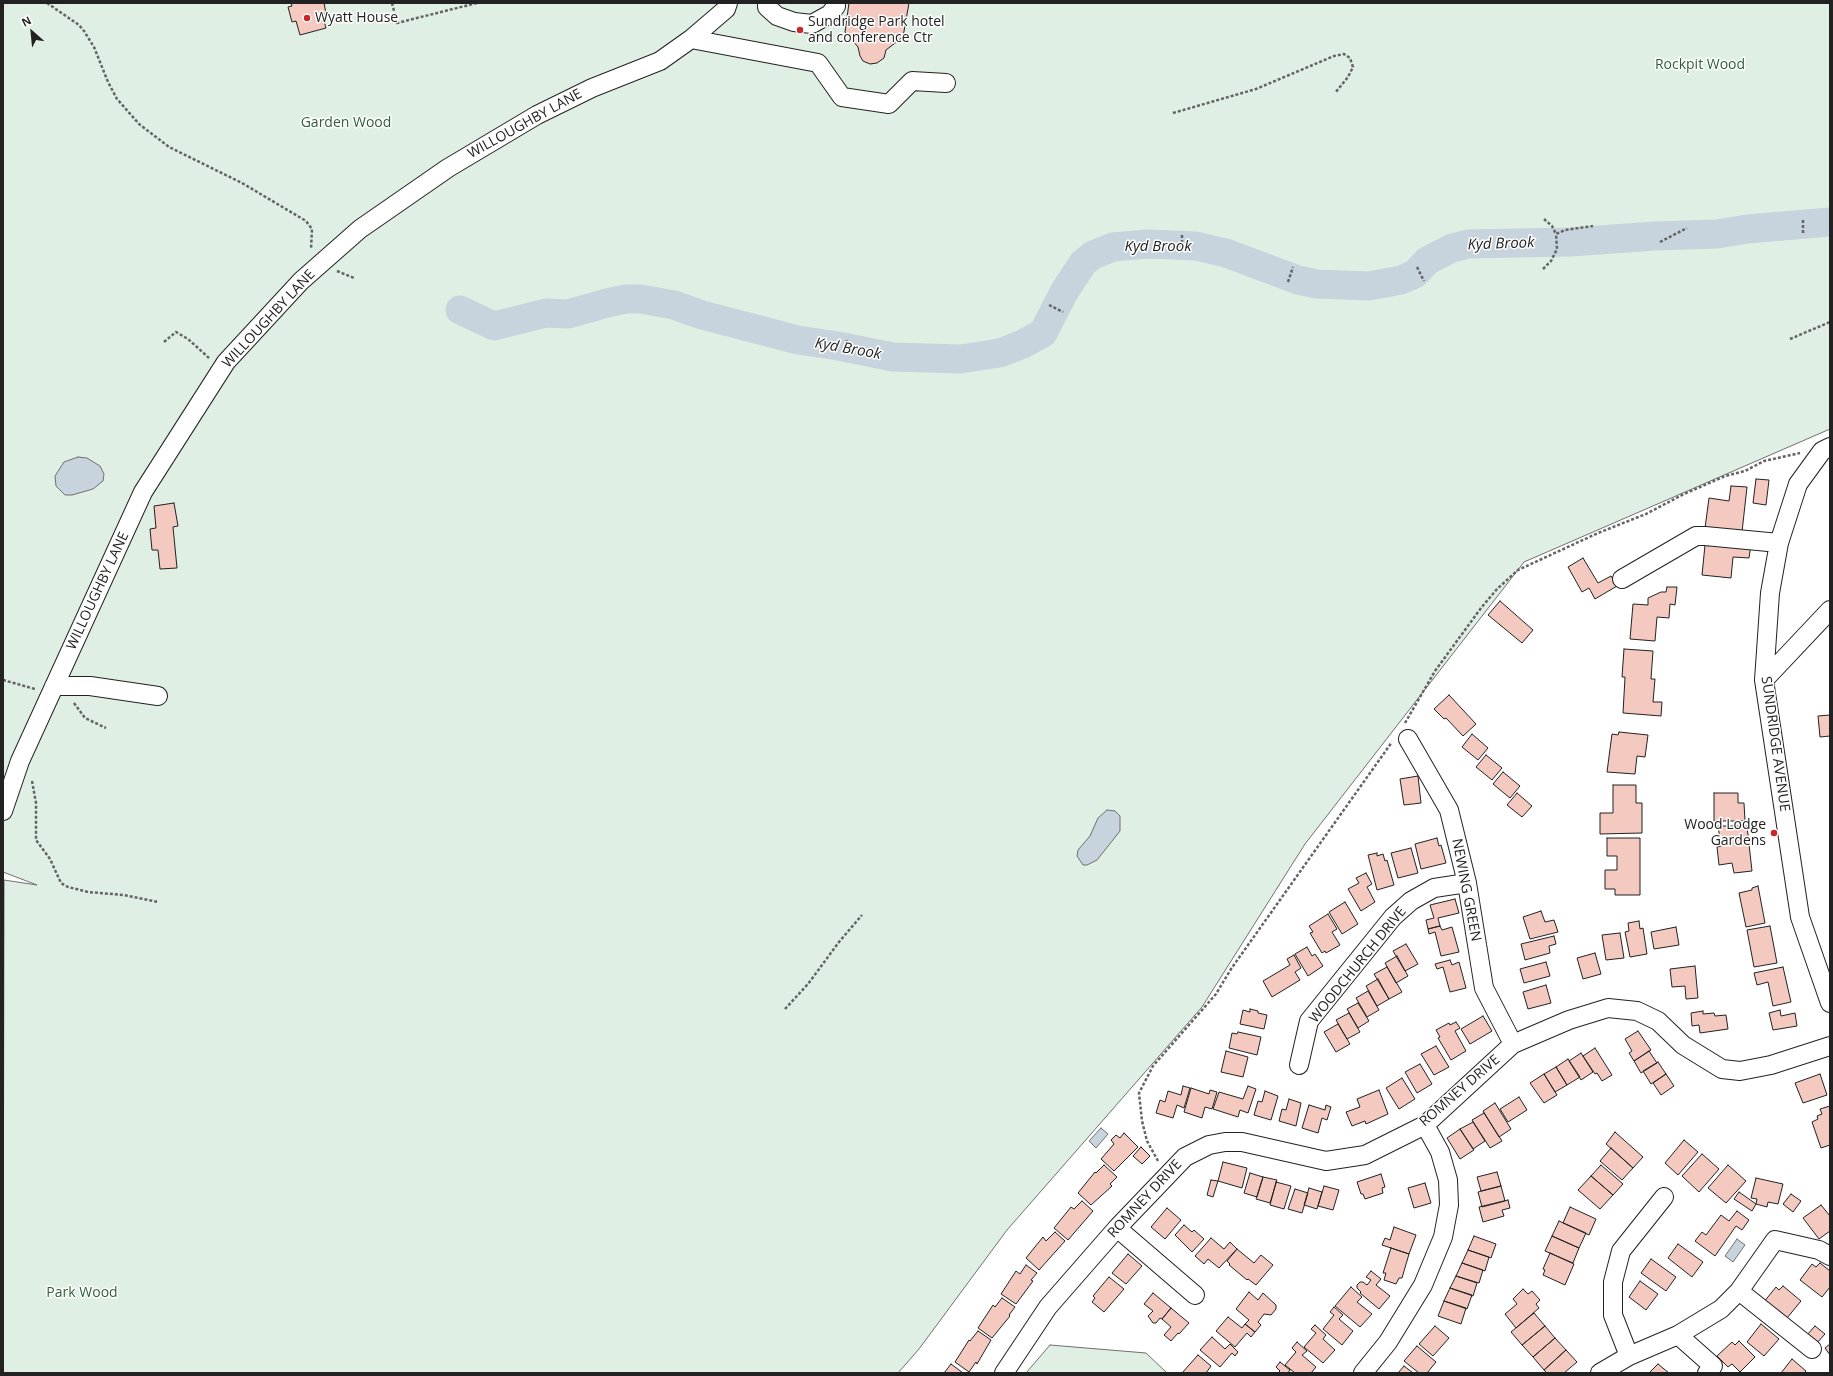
<!DOCTYPE html>
<style>
body{margin:0}
#map{position:relative;width:1833px;height:1376px;overflow:hidden;background:#fff;font-family:"Open Sans",sans-serif}
canvas{display:block}
.frame{position:absolute;inset:0;border:4px solid #222;pointer-events:none}
.north{position:absolute;left:12px;top:12px;width:40px;height:40px;-webkit-text-stroke:3px #fff;paint-order:stroke;rotate:333deg;font-size:11px;font-weight:700;line-height:16px;text-align:center;color:#222}
.north::after{content:'';display:block;margin:auto;width:14px;height:18px;background:#222;clip-path:polygon(50% 0,100% 100%,50% 72%,0 100%)}
</style>
<div id="map">
<canvas width="1833" height="1376"></canvas>
<div class="frame"></div>
<div class="north">N</div>
</div>
<script>
const g = document.querySelector('canvas').getContext('2d');
g.lineJoin = 'round';
function paint(path, color) { g.fillStyle = color; g.fill(path, 'evenodd'); }
const toPath = rows => new Path2D(rows.map(r => 'M' + r).join(''));
function stroke(path, color, width, dash) { g.strokeStyle = color; g.lineWidth = width; g.lineCap = dash ? 'butt' : 'round'; g.setLineDash(dash || []); g.stroke(path); }
function label(font, color, halo, rows, align = 'center') {
  g.font = font + ' "Open Sans",sans-serif'; g.lineWidth = 3; g.setLineDash([]); g.textBaseline = 'middle'; g.strokeStyle = halo; g.fillStyle = color; for (const [text, x, y, turn = 0] of rows) {
    g.save(); g.translate(x, y); g.rotate((+turn || 0) * Math.PI / 180); g.textAlign = isNaN(turn) ? turn : align; if (halo) g.strokeText(text, 0, 0); g.fillText(text, 0, 0); g.restore();
  }
}
const green = toPath([
 [3,3,1830,3,1830,429,1524,562,1305,844,1202,1007,1007,1230,919,1349,898,1373,3,1373,4,880,37,885,3,872,3,3],
 [1050,1345,1146,1353,1167,1373,1026,1373,1050,1345]
]);
paint(green, '#e0efe3');
stroke(green, '#6f6f6f', 1);
const water = toPath([
 [78,457,87,458,100,466,104,474,103,481,93,489,72,495,65,495,56,486,55,476,64,462,78,457],
 [1107,810,1115,811,1120,816,1120,831,1097,860,1087,865,1083,865,1077,856,1078,850,1090,836,1098,818,1107,810],
 [1101,1128,1108,1134,1096,1148,1089,1141,1101,1128],
 [1737,1239,1745,1245,1733,1262,1725,1256,1737,1239]
]);
paint(water, '#c7d3dd');
stroke(water, '#6f6f6f', 1);
stroke(toPath([
 [460,310,494,326,546,313,568,314,607,303,626,299,641,299,674,305,702,315,798,340,838,346,893,357,960,359,1000,353,1023,344,1043,333,1064,292,1083,263,1093,255,1113,247,1148,244,1196,246,1226,253,1298,280,1317,284,1369,286,1401,280,1415,274,1427,261,1452,248,1468,244,1571,242,1655,236,1717,234,1747,229,1830,222]
]), '#c7d3dd', 29);
const building = toPath([
 [291,3,324,3,326,13,322,14,326,28,300,35,296,21,292,22,288,7,292,6,291,3],
 [849,3,909,3,903,37,886,50,884,58,877,63,870,64,863,61,860,56,858,47,845,32,849,3],
 [1756,479,1769,480,1766,505,1753,503,1756,479],
 [1731,486,1747,487,1742,532,1705,528,1709,498,1729,501,1731,486],
 [174,503,178,526,173,527,177,568,160,569,158,550,152,550,150,529,156,528,154,506,174,503],
 [1710,540,1751,545,1749,558,1733,557,1731,578,1702,575,1705,545,1709,546,1710,540],
 [1583,558,1598,583,1611,576,1617,586,1595,599,1589,588,1582,592,1568,567,1583,558],
 [1667,587,1677,587,1675,605,1670,604,1669,618,1657,617,1655,641,1630,639,1633,604,1648,605,1648,598,1661,592,1666,592,1667,587],
 [1500,601,1533,630,1522,643,1488,615,1500,601],
 [1624,649,1653,651,1651,679,1655,679,1653,702,1662,702,1661,716,1623,713,1625,677,1622,677,1624,649],
 [1449,695,1476,724,1463,736,1446,718,1444,719,1434,709,1449,695],
 [1830,715,1830,736,1820,737,1818,716,1830,715],
 [1619,732,1648,735,1645,757,1637,756,1635,774,1607,772,1612,734,1618,735,1619,732],
 [1472,734,1488,748,1478,760,1462,747,1472,734],
 [1486,755,1502,768,1492,780,1476,767,1486,755],
 [1503,772,1520,786,1510,798,1493,784,1503,772],
 [1418,776,1421,803,1404,805,1400,779,1418,776],
 [1613,785,1636,785,1636,803,1642,803,1642,833,1600,834,1600,813,1613,813,1613,785],
 [1517,793,1532,806,1522,817,1507,805,1517,793],
 [1714,793,1738,793,1738,803,1744,803,1745,821,1714,821,1714,793],
 [1718,826,1747,826,1752,871,1734,873,1732,863,1719,865,1717,847,1721,846,1718,826],
 [1437,838,1439,846,1441,845,1446,863,1421,869,1415,844,1437,838],
 [1607,838,1640,838,1640,895,1615,895,1615,889,1605,889,1605,870,1617,870,1617,856,1607,856,1607,838],
 [1411,848,1418,873,1398,878,1391,853,1411,848],
 [1377,853,1377,856,1383,854,1385,861,1387,860,1394,885,1377,890,1368,855,1377,853],
 [1366,873,1372,884,1367,887,1375,902,1361,911,1348,889,1359,883,1356,878,1366,873],
 [1758,886,1765,923,1746,927,1739,893,1752,890,1752,888,1758,886],
 [1455,899,1459,913,1438,918,1440,926,1428,929,1426,920,1434,918,1430,905,1455,899],
 [1345,902,1358,924,1342,934,1329,912,1345,902],
 [1541,911,1545,922,1554,920,1558,932,1530,939,1523,917,1541,911],
 [1328,914,1337,929,1332,932,1340,945,1326,953,1325,951,1322,953,1310,933,1313,932,1309,926,1328,914],
 [1639,921,1640,929,1643,928,1647,954,1630,957,1625,932,1629,931,1628,923,1639,921],
 [1440,926,1442,930,1452,927,1459,952,1441,956,1435,932,1429,934,1428,929,1440,926],
 [1770,926,1777,963,1754,967,1747,930,1770,926],
 [1676,927,1679,945,1654,949,1651,932,1676,927],
 [1620,933,1624,958,1606,960,1602,935,1620,933],
 [1554,936,1556,944,1549,946,1550,953,1525,960,1521,944,1554,936],
 [1406,944,1418,964,1405,971,1393,951,1406,944],
 [1307,947,1312,956,1315,954,1323,966,1308,976,1295,954,1307,947],
 [1595,953,1601,974,1583,979,1577,958,1595,953],
 [1294,955,1301,968,1295,972,1300,980,1272,997,1263,981,1290,965,1287,959,1294,955],
 [1397,956,1408,976,1396,983,1385,963,1397,956],
 [1450,960,1452,965,1459,962,1466,988,1450,992,1443,967,1437,969,1435,964,1450,960],
 [1546,962,1550,976,1524,983,1520,969,1546,962],
 [1695,966,1698,998,1686,999,1685,986,1672,987,1670,969,1695,966],
 [1387,967,1402,992,1389,999,1374,974,1387,967],
 [1783,967,1791,1002,1773,1006,1768,982,1757,985,1754,973,1783,967],
 [1378,979,1389,999,1377,1006,1366,986,1378,979],
 [1546,985,1551,1003,1528,1009,1523,992,1546,985],
 [1368,991,1379,1010,1367,1017,1356,998,1368,991],
 [1358,1003,1369,1021,1358,1028,1347,1009,1358,1003],
 [1250,1009,1258,1011,1258,1013,1267,1015,1264,1029,1240,1024,1243,1010,1250,1012,1250,1009],
 [1780,1010,1781,1016,1795,1013,1797,1026,1773,1030,1769,1013,1780,1010],
 [1703,1011,1703,1014,1714,1013,1715,1016,1726,1015,1728,1029,1700,1033,1699,1025,1692,1026,1691,1013,1703,1011],
 [1349,1013,1360,1032,1347,1039,1336,1020,1349,1013],
 [1483,1016,1492,1031,1470,1044,1461,1029,1483,1016],
 [1456,1022,1460,1028,1455,1031,1466,1051,1451,1060,1438,1038,1440,1037,1436,1030,1449,1023,1450,1025,1456,1022],
 [1338,1024,1350,1044,1336,1052,1324,1032,1338,1024],
 [1638,1031,1651,1050,1634,1061,1629,1053,1632,1051,1625,1039,1638,1031],
 [1238,1032,1261,1037,1257,1055,1229,1048,1232,1033,1237,1034,1238,1032],
 [1436,1046,1449,1067,1434,1075,1421,1054,1436,1046],
 [1595,1048,1612,1075,1602,1081,1597,1073,1595,1074,1583,1056,1595,1048],
 [1226,1051,1248,1057,1243,1077,1221,1072,1226,1051],
 [1649,1051,1657,1063,1641,1073,1634,1061,1649,1051],
 [1581,1053,1593,1072,1581,1080,1569,1061,1581,1053],
 [1568,1059,1580,1077,1567,1085,1556,1067,1568,1059],
 [1658,1062,1666,1074,1651,1084,1643,1071,1658,1062],
 [1420,1064,1432,1084,1417,1093,1405,1072,1420,1064],
 [1556,1067,1567,1085,1555,1092,1544,1074,1556,1067],
 [1544,1074,1557,1095,1544,1103,1530,1083,1544,1074],
 [1666,1074,1674,1086,1661,1095,1653,1083,1666,1074],
 [1820,1074,1827,1095,1803,1103,1795,1083,1820,1074],
 [1402,1078,1415,1099,1399,1109,1386,1088,1402,1078],
 [1183,1086,1190,1088,1184,1108,1177,1105,1173,1118,1156,1113,1160,1100,1165,1102,1168,1091,1181,1095,1183,1086],
 [1248,1086,1256,1089,1248,1113,1240,1110,1238,1117,1213,1109,1219,1092,1243,1099,1248,1086],
 [1191,1088,1209,1094,1210,1090,1217,1092,1212,1109,1205,1107,1202,1118,1184,1112,1191,1088],
 [1379,1090,1388,1114,1366,1124,1365,1121,1352,1126,1346,1112,1360,1107,1357,1099,1379,1090],
 [1265,1091,1278,1096,1271,1120,1254,1115,1258,1101,1262,1102,1265,1091],
 [1519,1097,1527,1110,1508,1122,1500,1109,1519,1097],
 [1289,1099,1301,1103,1296,1126,1279,1121,1282,1109,1286,1110,1289,1099],
 [1495,1103,1511,1129,1499,1137,1483,1111,1495,1103],
 [1309,1105,1325,1110,1326,1105,1331,1107,1327,1120,1322,1118,1318,1133,1302,1128,1309,1105],
 [1830,1106,1830,1145,1821,1148,1812,1122,1818,1119,1817,1116,1822,1114,1820,1109,1830,1106],
 [1484,1113,1502,1141,1490,1148,1472,1120,1484,1113],
 [1473,1122,1485,1141,1473,1149,1460,1129,1473,1122],
 [1460,1129,1474,1150,1460,1159,1447,1138,1460,1129],
 [1615,1132,1643,1157,1633,1168,1606,1144,1615,1132],
 [1124,1133,1138,1147,1114,1171,1101,1159,1114,1144,1111,1140,1116,1135,1120,1138,1124,1133],
 [1684,1140,1698,1152,1678,1175,1665,1163,1684,1140],
 [1141,1147,1150,1156,1142,1164,1133,1156,1141,1147],
 [1611,1148,1633,1168,1622,1180,1600,1161,1611,1148],
 [1702,1154,1719,1169,1699,1192,1682,1176,1702,1154],
 [1223,1162,1247,1168,1242,1188,1218,1181,1223,1162],
 [1104,1165,1117,1177,1110,1184,1112,1186,1091,1205,1078,1193,1095,1172,1096,1173,1104,1165],
 [1601,1165,1623,1184,1613,1195,1591,1176,1601,1165],
 [1728,1165,1746,1181,1726,1203,1708,1188,1728,1165],
 [1497,1172,1501,1186,1481,1191,1477,1177,1497,1172],
 [1250,1173,1263,1177,1257,1197,1244,1193,1250,1173],
 [1381,1174,1385,1187,1382,1188,1383,1193,1365,1199,1363,1194,1361,1194,1357,1182,1381,1174],
 [1591,1176,1613,1195,1600,1209,1578,1190,1591,1176],
 [1263,1177,1277,1180,1270,1203,1256,1199,1263,1177],
 [1756,1178,1783,1184,1778,1204,1768,1202,1767,1207,1756,1204,1757,1199,1751,1198,1756,1178],
 [1211,1180,1218,1181,1213,1197,1207,1195,1211,1180],
 [1276,1182,1291,1186,1284,1209,1270,1205,1276,1182],
 [1425,1183,1431,1203,1414,1208,1408,1188,1425,1183],
 [1324,1186,1339,1190,1333,1210,1318,1206,1324,1186],
 [1501,1186,1505,1201,1482,1207,1478,1192,1501,1186],
 [1309,1188,1322,1192,1317,1209,1304,1205,1309,1188],
 [1295,1189,1308,1193,1302,1213,1288,1209,1295,1189],
 [1739,1192,1756,1204,1752,1211,1734,1199,1739,1192],
 [1791,1194,1801,1201,1793,1212,1783,1204,1791,1194],
 [1508,1200,1510,1208,1502,1210,1504,1216,1483,1222,1479,1207,1508,1200],
 [1082,1201,1093,1211,1068,1240,1054,1228,1071,1207,1074,1209,1082,1201],
 [1821,1205,1830,1216,1830,1231,1819,1239,1803,1218,1821,1205],
 [1570,1207,1596,1219,1589,1235,1563,1223,1570,1207],
 [1167,1208,1181,1220,1165,1239,1151,1227,1167,1208],
 [1737,1211,1749,1220,1742,1230,1736,1226,1715,1256,1695,1241,1702,1232,1706,1235,1721,1215,1729,1221,1737,1211],
 [1559,1221,1586,1233,1579,1248,1552,1236,1559,1221],
 [1184,1225,1192,1232,1194,1230,1204,1239,1192,1252,1175,1235,1184,1225],
 [1394,1227,1416,1235,1409,1254,1382,1245,1385,1238,1390,1240,1394,1227],
 [1055,1232,1065,1241,1039,1270,1026,1258,1043,1237,1046,1241,1055,1232],
 [1474,1236,1496,1244,1491,1258,1468,1250,1474,1236],
 [1552,1236,1579,1248,1573,1263,1545,1251,1552,1236],
 [1211,1238,1224,1249,1230,1242,1237,1249,1219,1268,1208,1259,1204,1264,1195,1256,1211,1238],
 [1678,1244,1703,1262,1692,1277,1668,1258,1678,1244],
 [1391,1248,1409,1254,1402,1278,1399,1278,1396,1284,1384,1280,1386,1273,1383,1273,1391,1248],
 [1237,1249,1254,1263,1261,1255,1273,1265,1256,1285,1248,1279,1247,1280,1229,1265,1230,1264,1227,1261,1237,1249],
 [1468,1250,1489,1257,1485,1271,1462,1263,1468,1250],
 [1550,1253,1574,1264,1565,1285,1543,1275,1545,1270,1543,1269,1550,1253],
 [1128,1254,1142,1266,1126,1284,1112,1273,1128,1254],
 [1651,1259,1676,1277,1666,1291,1641,1273,1651,1259],
 [1462,1263,1483,1270,1479,1283,1456,1276,1462,1263],
 [1820,1263,1830,1271,1830,1287,1822,1297,1800,1280,1812,1264,1816,1267,1820,1263],
 [1026,1265,1037,1273,1031,1280,1033,1281,1016,1304,1001,1294,1016,1271,1020,1274,1026,1265],
 [1371,1271,1381,1279,1376,1285,1390,1296,1379,1309,1360,1293,1361,1292,1357,1288,1357,1285,1360,1282,1363,1282,1367,1285,1371,1280,1366,1277,1371,1271],
 [1456,1276,1477,1283,1473,1296,1450,1288,1456,1276],
 [1109,1277,1124,1289,1104,1312,1092,1302,1095,1298,1093,1296,1109,1277],
 [1640,1281,1658,1294,1646,1310,1629,1297,1640,1281],
 [1783,1286,1801,1301,1787,1318,1778,1310,1775,1313,1763,1303,1776,1287,1779,1290,1783,1286],
 [1351,1287,1362,1297,1357,1302,1372,1314,1360,1327,1335,1306,1351,1287],
 [1450,1288,1472,1295,1467,1309,1444,1301,1450,1288],
 [1523,1289,1528,1294,1532,1291,1540,1300,1536,1304,1539,1308,1516,1328,1505,1314,1517,1304,1513,1299,1523,1289],
 [1249,1292,1258,1300,1263,1293,1276,1305,1276,1309,1271,1315,1264,1314,1258,1322,1261,1325,1255,1332,1245,1324,1249,1320,1236,1309,1249,1292],
 [1153,1293,1171,1308,1162,1319,1160,1318,1156,1323,1153,1323,1148,1316,1153,1311,1144,1304,1153,1293],
 [1002,1298,1015,1307,1009,1315,1010,1316,992,1338,978,1328,993,1305,995,1307,1002,1298],
 [1444,1301,1466,1308,1461,1324,1438,1316,1444,1301],
 [1334,1307,1343,1315,1339,1319,1353,1331,1342,1345,1323,1329,1334,1315,1330,1312,1334,1307],
 [1171,1308,1189,1323,1179,1334,1178,1333,1171,1341,1164,1335,1171,1327,1162,1319,1171,1308],
 [1534,1313,1545,1326,1522,1345,1511,1332,1534,1313],
 [1228,1317,1242,1328,1245,1324,1255,1332,1251,1337,1247,1333,1235,1347,1216,1331,1228,1317],
 [1761,1324,1779,1339,1764,1356,1747,1342,1761,1324],
 [1315,1325,1326,1335,1323,1339,1335,1350,1323,1363,1304,1347,1316,1333,1311,1329,1315,1325],
 [1435,1326,1449,1338,1433,1356,1419,1344,1435,1326],
 [1545,1326,1555,1338,1533,1357,1522,1345,1545,1326],
 [1815,1326,1825,1334,1816,1344,1806,1336,1815,1326],
 [978,1331,991,1340,977,1364,976,1362,969,1372,955,1362,969,1340,970,1341,978,1331],
 [1212,1337,1225,1349,1230,1344,1238,1352,1235,1356,1232,1353,1220,1367,1200,1350,1212,1337],
 [1555,1338,1566,1350,1544,1370,1533,1357,1555,1338],
 [1739,1341,1755,1357,1740,1372,1732,1364,1728,1367,1717,1356,1732,1342,1735,1345,1739,1341],
 [1297,1342,1307,1351,1302,1355,1316,1367,1311,1373,1295,1373,1285,1365,1296,1352,1292,1348,1297,1342],
 [1830,1344,1830,1355,1825,1348,1830,1344],
 [1417,1346,1436,1362,1427,1373,1419,1373,1404,1361,1417,1346],
 [1566,1350,1577,1362,1564,1373,1547,1373,1544,1370,1566,1350],
 [1198,1355,1211,1366,1206,1373,1182,1373,1198,1355],
 [1792,1359,1806,1371,1804,1373,1781,1373,1792,1359],
 [1280,1362,1290,1370,1288,1373,1278,1373,1280,1371,1276,1367,1280,1362],
 [951,1364,963,1373,944,1373,951,1364],
 [1658,1364,1669,1373,1649,1373,1658,1364],
 [1404,1366,1413,1373,1398,1373,1404,1366]
]);
paint(building, '#f3c9c0');
stroke(building, '#222', 1);
const minor = toPath([
 [767,3,767,7,777,16,794,22,812,24,830,14,836,6,835,3],
 [691,39,818,63,842,97,889,104,912,81,946,83],
 [1830,447,1822,451,1798,484,1779,543,1770,593,1764,680,1800,917,1830,1003],
 [1622,579,1696,536,1705,536,1779,543],
 [1764,680,1830,610],
 [54,686,90,686,158,696],
 [1408,739,1449,810,1467,883,1484,988,1513,1044],
 [3,811,20,761,143,492,226,362,301,281,360,229,448,168,537,115,592,88,660,61,691,39,726,9,728,3],
 [1299,1065,1309,1021,1393,917,1411,901,1434,888,1467,883],
 [1117,1228,1195,1295],
 [1739,1291,1812,1349],
 [1678,1335,1713,1366,1707,1373],
 [1629,1356,1613,1315,1613,1282,1621,1251,1664,1197],
 [1004,1373,1048,1307,1117,1228,1185,1157,1209,1145,1225,1142,1242,1142,1326,1161,1365,1155,1425,1125,1513,1044,1569,1020,1608,1008,1637,1011,1658,1021,1683,1045,1722,1069,1740,1071,1771,1065,1830,1046],
 [1363,1373,1388,1342,1423,1285,1443,1237,1449,1205,1448,1180,1440,1152,1425,1125],
 [1600,1373,1629,1356,1678,1335,1721,1309,1739,1291,1775,1240,1819,1250,1830,1256]
]);
stroke(minor, '#222', 20);
stroke(toPath([
 [47,3,79,25,84,31,94,47,108,82,117,99,139,124,169,147,242,183,306,221,312,229,311,249],
 [392,3,397,23,477,3],
 [1173,113,1256,89,1334,56,1344,54,1350,58,1353,67,1348,77,1335,93],
 [1544,219,1552,226,1556,234,1565,230,1593,226],
 [1803,233,1803,219],
 [1182,235,1182,250],
 [1660,242,1687,228],
 [1417,267,1424,281],
 [1543,269,1551,261,1557,249,1556,234],
 [337,271,354,278],
 [1288,282,1293,267],
 [1049,305,1063,312],
 [1790,339,1830,322],
 [164,342,176,332,188,339,209,358],
 [844,352,847,340],
 [3,680,35,689],
 [74,703,85,718,106,728],
 [1405,723,1435,671,1481,608,1497,589,1518,570,1598,533,1646,514,1682,495,1725,476,1745,471,1764,461,1800,453],
 [32,781,36,803,36,840,50,859,61,883,68,887,88,892,124,895,158,902],
 [785,1009,808,984,839,942,862,915],
 [1158,1161,1147,1141,1142,1121,1139,1093,1153,1066,1216,994,1231,969,1392,742]
]), '#646464', 2.5, [3, 2]);
stroke(minor, '#fff', 18);
for (const [x, y, r, color] of [
 [307,18,4,"#c62828"],
 [800,30,4,"#c62828"],
 [1774,833,4,"#c62828"]
]) { const dot = new Path2D(); dot.arc(x, y, r, 0, 2 * Math.PI); g.fillStyle = color; g.fill(dot); stroke(dot, '#fff', 1.5); }
label('14px', '#222', '#fff', [
 ["Wyatt House",315,18],
 ["Sundridge Park hotel",808,22],
 ["and conference Ctr",808,38],
 ["Wood Lodge",1766,825,"right"],
 ["Gardens",1766,841,"right"]
], 'left');
label('14px', '#2f5e38', '#fff', [
 ["Rockpit Wood",1700,65],
 ["Garden Wood",346,123],
 ["Park Wood",82,1293]
]);
label('14px', '#222', '#fff', [
 ["WILLOUGHBY LANE",525,124,-29],
 ["WILLOUGHBY LANE",269,319,-47],
 ["WILLOUGHBY LANE",98,591,-65],
 ["SUNDRIDGE AVENUE",1775,744,82],
 ["NEWING GREEN",1466,890,79],
 ["WOODCHURCH DRIVE",1358,965,-51],
 ["ROMNEY DRIVE",1460,1091,-41],
 ["ROMNEY DRIVE",1145,1199,-47]
]);
label('italic 15px', '#222', '#fff', [
 ["Kyd Brook",1501,244,-2],
 ["Kyd Brook",1158,247],
 ["Kyd Brook",848,349,10]
]);
</script>
